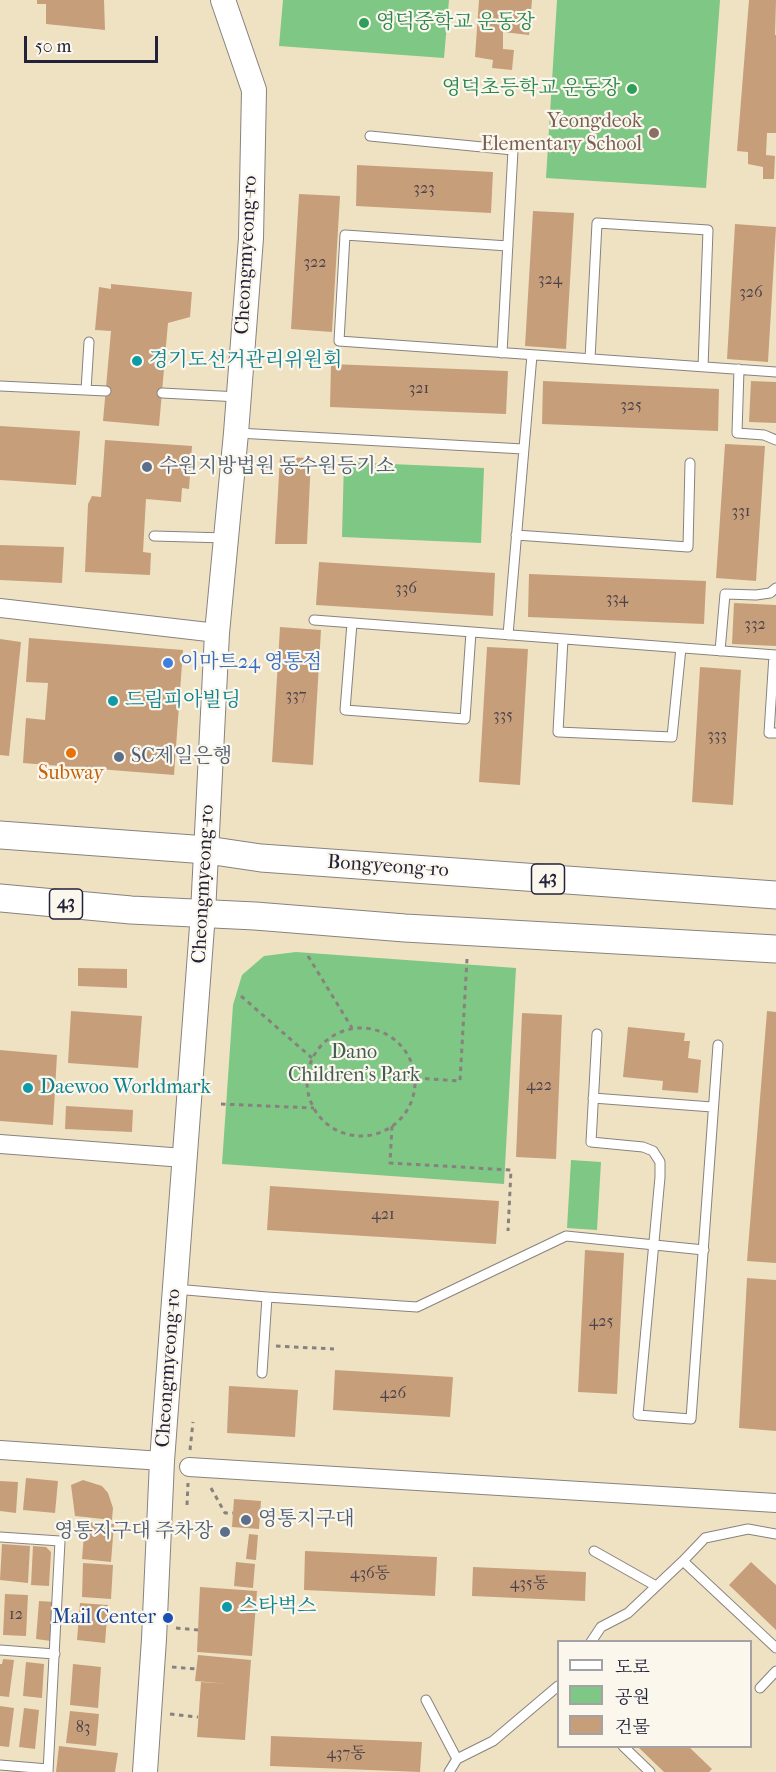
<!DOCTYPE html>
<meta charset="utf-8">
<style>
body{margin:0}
#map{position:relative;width:776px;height:1772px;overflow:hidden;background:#efe2c3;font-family:"IM FELL French Canon","Noto Serif KR",serif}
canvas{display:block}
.legend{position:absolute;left:557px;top:1640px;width:195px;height:108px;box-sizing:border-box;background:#fbf7ec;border:2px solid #a4a2a5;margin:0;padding:8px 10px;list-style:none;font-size:18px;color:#22223b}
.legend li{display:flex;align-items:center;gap:12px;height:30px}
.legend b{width:30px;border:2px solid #a4a2a5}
.scale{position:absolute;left:24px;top:36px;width:134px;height:27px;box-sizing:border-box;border:3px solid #22223b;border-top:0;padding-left:8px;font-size:18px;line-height:21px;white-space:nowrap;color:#22223b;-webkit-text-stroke:4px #fbf7ec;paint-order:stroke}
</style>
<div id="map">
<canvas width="776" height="1772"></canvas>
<ul class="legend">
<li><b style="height:8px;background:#fff"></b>도로</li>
<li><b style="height:16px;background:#7ec784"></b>공원</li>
<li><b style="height:16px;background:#c79e7a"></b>건물</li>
</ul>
<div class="scale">50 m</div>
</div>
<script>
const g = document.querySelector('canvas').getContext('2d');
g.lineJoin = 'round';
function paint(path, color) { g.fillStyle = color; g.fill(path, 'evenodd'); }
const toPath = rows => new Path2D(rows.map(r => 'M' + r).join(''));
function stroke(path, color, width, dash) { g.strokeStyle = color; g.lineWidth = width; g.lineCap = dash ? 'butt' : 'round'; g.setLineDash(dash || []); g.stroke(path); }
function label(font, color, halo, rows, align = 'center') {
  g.font = font + ' "IM FELL French Canon","Noto Serif KR",serif'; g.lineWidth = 4.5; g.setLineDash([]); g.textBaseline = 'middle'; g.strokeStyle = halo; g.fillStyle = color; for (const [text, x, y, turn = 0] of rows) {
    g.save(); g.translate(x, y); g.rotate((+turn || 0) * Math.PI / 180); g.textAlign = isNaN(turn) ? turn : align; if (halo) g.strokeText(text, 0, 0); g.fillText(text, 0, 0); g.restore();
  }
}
paint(toPath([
 [283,0,449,0,444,58,279,46],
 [557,0,720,0,706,188,546,178],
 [344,462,484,468,481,543,342,537],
 [296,952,516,968,504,1184,222,1164,233,1005,242,975,264,956],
 [571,1160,601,1162,597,1230,567,1228]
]), '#7ec784');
paint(toPath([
 [37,0,104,0,105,30,46,24,46,4,37,4],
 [479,0,532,0,529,35,503,32,503,49,514,50,512,70,492,68,493,60,475,57],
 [749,0,776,0,775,35,776,35,776,133,767,133,766,155,775,156,774,179,763,179,763,167,748,164,748,152,737,151],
 [357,165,493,172,491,213,356,206],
 [299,194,340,196,332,332,291,329],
 [533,211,574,213,566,349,525,346],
 [735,224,776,227,768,362,727,359],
 [111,284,192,292,190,317,168,323,159,426,103,421,111,331,95,330,99,287,111,289],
 [331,364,508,371,506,414,330,407],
 [543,381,719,389,718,431,542,424],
 [751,381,776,382,776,423,749,422],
 [0,426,80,431,76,485,0,480],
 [105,440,192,446,189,489,182,488,181,502,146,499,143,552,151,553,150,575,85,572,88,504,92,496,101,497],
 [725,444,765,446,756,581,716,578],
 [280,457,311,458,307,544,275,544],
 [0,545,64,547,62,583,0,580],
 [319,562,495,573,493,616,316,605],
 [529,574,706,581,704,624,528,617],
 [734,603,776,605,776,646,732,644],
 [280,627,321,630,313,765,272,762],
 [29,638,183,650,174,775,23,763,26,718,45,720,48,683,26,682],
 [0,639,21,642,9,756,0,755],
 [487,647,528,649,520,785,479,782],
 [700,667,741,670,733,805,692,802],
 [78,968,127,969,127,988,78,986],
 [71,1011,142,1016,138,1068,68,1063],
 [767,1011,776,1012,776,1263,747,1261],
 [522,1013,562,1015,556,1159,516,1157],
 [628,1027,685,1033,684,1041,690,1041,688,1058,701,1060,698,1093,662,1090,663,1081,623,1077],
 [0,1050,57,1055,53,1125,0,1121],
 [66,1106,133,1110,132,1132,65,1129],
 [270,1186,499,1201,496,1244,267,1230],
 [585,1250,624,1253,617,1394,578,1392],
 [747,1278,776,1280,776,1431,739,1428],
 [335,1370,453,1377,450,1417,333,1410],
 [229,1386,298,1390,295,1437,227,1433],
 [26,1478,58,1481,55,1513,23,1510],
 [83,1480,102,1486,108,1493,113,1508,112,1520,75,1516,71,1485],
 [0,1481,18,1482,16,1513,0,1511],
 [234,1499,261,1501,259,1529,232,1527],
 [85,1522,114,1524,111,1562,82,1559],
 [249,1534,258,1535,256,1560,246,1559],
 [2,1544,30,1546,28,1583,0,1580],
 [33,1546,46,1547,51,1552,49,1586,31,1585],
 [305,1551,437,1557,435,1596,304,1590],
 [236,1562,255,1564,253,1588,234,1586],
 [751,1562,776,1585,776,1630,729,1585],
 [83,1563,113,1565,111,1599,82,1597],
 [473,1567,586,1572,585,1601,472,1596],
 [200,1587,257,1591,252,1656,197,1652],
 [5,1594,28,1595,26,1636,3,1635],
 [39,1601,55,1602,51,1641,36,1639],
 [80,1603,108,1605,105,1643,77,1640],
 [198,1655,251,1660,245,1740,197,1737,201,1682,229,1684,195,1681],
 [3,1659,14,1660,9,1697,0,1696,0,1664,2,1664],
 [26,1662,44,1664,42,1698,23,1696],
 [73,1664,101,1667,98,1708,70,1705],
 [0,1706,14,1708,9,1747,0,1746],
 [24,1708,39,1710,35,1749,19,1747],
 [70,1711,99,1714,96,1746,66,1743],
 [271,1736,422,1742,420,1772,270,1766],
 [59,1746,118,1753,115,1772,56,1772],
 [637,1746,688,1746,712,1769,709,1772,664,1772]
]), '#c79e7a');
const lane = toPath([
 [370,136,513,150,502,353],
 [508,246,345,235,339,341,776,372],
 [590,359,597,223,708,230,703,367],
 [739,369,737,433,764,435,776,440],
 [0,386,106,391],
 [86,390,89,342],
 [162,393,239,397],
 [238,433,523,449],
 [516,535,688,547,690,463],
 [154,536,226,538],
 [314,620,776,655],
 [352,623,345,710,465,719,471,632],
 [508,635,532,355],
 [563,639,558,732,672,737,681,648],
 [720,651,725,594,756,595,770,593,776,588],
 [774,655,769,733,776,733],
 [597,1034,591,1142,643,1147,653,1151,660,1162,660,1177,638,1415,691,1419,718,1045],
 [593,1098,712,1107],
 [175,1289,267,1297,417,1307,566,1236,704,1250],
 [262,1373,267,1297],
 [0,1537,60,1541,48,1772],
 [594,1551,656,1586],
 [683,1561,705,1538,748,1529,776,1534],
 [591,1642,601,1627,628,1613,683,1561,776,1648],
 [0,1650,55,1654],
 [760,1688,776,1671],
 [426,1700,457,1759],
 [623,1746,650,1772],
 [0,1765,48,1769],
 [449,1772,457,1759,493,1741,558,1686]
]);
const street = toPath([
 [0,608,217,633],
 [0,1144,184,1158],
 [0,1450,162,1461],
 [189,1467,776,1503]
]);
const secondary = toPath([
 [145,1772,154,1639,162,1461,203,913,217,633,236,433,251,238,254,90,223,0]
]);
const primary = toPath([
 [0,835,207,850,261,858,776,895],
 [0,898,131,910,255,916,405,928,776,949]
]);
stroke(lane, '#88827f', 11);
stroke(street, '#88827f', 20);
stroke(secondary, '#88827f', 26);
stroke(primary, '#88827f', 29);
stroke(toPath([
 [308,956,352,1028],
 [241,996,312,1058],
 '307 1082a54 54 0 1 1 108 0a54 54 0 1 1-108 0Z',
 [416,1078,460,1081,467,959],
 [221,1104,314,1108],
 [392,1126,390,1163,511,1170,508,1231],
 [276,1346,334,1349],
 [190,1450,193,1422],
 [211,1488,225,1513,233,1513],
 [187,1505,188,1483],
 [176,1628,198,1630],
 [172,1667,196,1669],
 [170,1714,198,1717]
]), '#88827f', 3, [4.5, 4.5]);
stroke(lane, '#fff', 9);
stroke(street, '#fff', 18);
stroke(secondary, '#fff', 24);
stroke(primary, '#fff', 27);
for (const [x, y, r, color] of [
 [364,23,6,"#2e9e5b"],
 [632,89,6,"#2e9e5b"],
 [654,133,6,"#8d6e63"],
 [137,361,6,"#0f9aa8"],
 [147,467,6,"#5c6f8a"],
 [168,663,6,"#3f7fe0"],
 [113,701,6,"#0f9aa8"],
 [71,753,6,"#e8710a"],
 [119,757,6,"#5c6f8a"],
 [28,1088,6,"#0f9aa8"],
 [246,1520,6,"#5c6f8a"],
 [225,1532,6,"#5c6f8a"],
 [227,1607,6,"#0f9aa8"],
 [168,1618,6,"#1a4fb4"]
]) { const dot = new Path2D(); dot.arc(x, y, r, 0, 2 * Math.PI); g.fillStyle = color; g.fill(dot); stroke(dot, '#fbf7ec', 2); }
label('16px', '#4b414b', null, [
 ["323",424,189],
 ["322",315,263],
 ["324",550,280],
 ["326",751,293],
 ["321",419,389],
 ["325",631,406],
 ["331",741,512],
 ["336",406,589],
 ["334",617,599],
 ["332",755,625],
 ["337",296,696],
 ["335",503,716],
 ["333",717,736],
 ["422",539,1086],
 ["421",383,1215],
 ["425",601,1322],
 ["426",393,1394],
 ["436동",370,1574],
 ["435동",529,1584],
 ["12",16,1615],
 ["83",83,1728],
 ["437동",346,1754]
]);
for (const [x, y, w] of [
 [548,879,33],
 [66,904,33]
]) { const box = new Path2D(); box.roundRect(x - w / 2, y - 15, w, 30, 4.5); g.fillStyle = '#fbf7ec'; g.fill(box); stroke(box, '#22223b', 1.5); }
label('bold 18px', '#22223b', null, [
 ["43",548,879],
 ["43",66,904]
]);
label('20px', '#27864d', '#fbf7ec', [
 ["영덕중학교 운동장",376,23],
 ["영덕초등학교 운동장",620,89,"right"]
], 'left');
label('20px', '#785e54', '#fbf7ec', [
 ["Yeongdeok",642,122],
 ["Elementary School",642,145]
], 'right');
label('20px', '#22223b', '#fbf7ec', [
 ["Cheongmyeong-ro",247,255,-87],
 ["Bongyeong-ro",388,867,4],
 ["Cheongmyeong-ro",204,884,-87],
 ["Cheongmyeong-ro",169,1368,-86]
]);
label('20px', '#0d838f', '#fbf7ec', [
 ["경기도선거관리위원회",149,361],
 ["드림피아빌딩",125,701],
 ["Daewoo Worldmark",40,1088],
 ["스타벅스",239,1607]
], 'left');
label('20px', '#4e5e75', '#fbf7ec', [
 ["수원지방법원 동수원등기소",159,467],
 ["SC제일은행",131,757],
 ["영통지구대",258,1520],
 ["영통지구대 주차장",213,1532,"right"]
], 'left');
label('20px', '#366cbe', '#fbf7ec', [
 ["이마트24 영통점",180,663]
], 'left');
label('20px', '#c56008', '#fbf7ec', [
 ["Subway",71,774]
]);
label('20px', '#425c55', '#fbf7ec', [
 ["Dano",354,1053],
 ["Children's Park",354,1076]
]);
label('20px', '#164399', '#fbf7ec', [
 ["Mail Center",156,1618]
], 'right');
</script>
